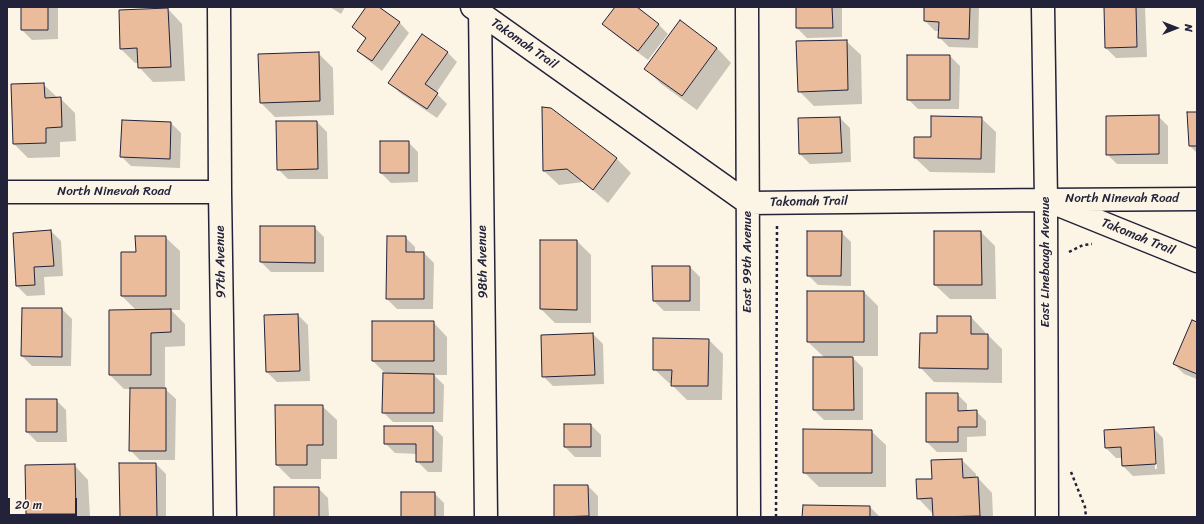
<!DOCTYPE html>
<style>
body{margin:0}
#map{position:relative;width:1204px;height:524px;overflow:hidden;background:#fcf5e5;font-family:Sriracha,sans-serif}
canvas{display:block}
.frame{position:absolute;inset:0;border:8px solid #22223b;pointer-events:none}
.north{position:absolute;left:1156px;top:8px;width:40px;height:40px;-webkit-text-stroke:3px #fcf5e5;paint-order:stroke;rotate:90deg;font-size:11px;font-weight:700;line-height:16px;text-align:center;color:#22223b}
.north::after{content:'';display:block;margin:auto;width:14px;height:18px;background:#22223b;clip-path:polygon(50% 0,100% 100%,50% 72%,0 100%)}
.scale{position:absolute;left:8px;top:498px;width:69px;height:18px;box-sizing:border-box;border:2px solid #22223b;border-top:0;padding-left:5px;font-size:12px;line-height:14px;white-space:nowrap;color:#22223b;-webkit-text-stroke:3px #fcf5e5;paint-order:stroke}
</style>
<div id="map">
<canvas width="1204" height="524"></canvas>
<div class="frame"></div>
<div class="north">N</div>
<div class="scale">20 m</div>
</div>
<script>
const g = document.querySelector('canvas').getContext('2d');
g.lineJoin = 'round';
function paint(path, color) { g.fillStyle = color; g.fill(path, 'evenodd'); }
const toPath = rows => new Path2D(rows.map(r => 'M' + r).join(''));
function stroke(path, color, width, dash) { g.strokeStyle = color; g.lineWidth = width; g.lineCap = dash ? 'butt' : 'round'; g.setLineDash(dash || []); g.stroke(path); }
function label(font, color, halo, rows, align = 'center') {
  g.font = font + ' Sriracha,sans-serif'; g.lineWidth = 4; g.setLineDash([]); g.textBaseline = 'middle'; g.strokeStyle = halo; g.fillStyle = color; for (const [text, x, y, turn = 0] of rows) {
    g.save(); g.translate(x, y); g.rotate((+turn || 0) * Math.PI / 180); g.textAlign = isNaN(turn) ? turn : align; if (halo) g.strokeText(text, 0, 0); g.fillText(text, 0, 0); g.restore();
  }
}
paint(toPath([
 [22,7,58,7,58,39,32,40,22,30],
 [330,7,345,7,341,14],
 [368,7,378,7,400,23,409,33,382,71,368,60,358,51,366,39,353,27],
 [616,7,635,7,658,24,668,34,648,60,614,34,604,24],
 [797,7,842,7,842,37,807,38,797,28],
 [925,7,979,7,978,48,949,47,939,37,939,31,935,31,925,21],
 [1105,7,1145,7,1147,57,1116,58,1106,48],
 [168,9,182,24,185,81,153,82,139,67,138,63,135,63,121,49],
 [680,22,717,48,731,63,697,110,660,83,646,69],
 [846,41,861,55,862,104,814,106,799,91],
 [447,52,457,62,436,93,447,104,437,118,400,93,390,83],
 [318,53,333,68,334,115,275,117,261,103],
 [950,56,960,66,959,109,918,109,908,99],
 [43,84,58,98,60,98,75,113,76,141,60,142,60,157,28,158,14,144],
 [1197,113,1197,153,1190,146],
 [1158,116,1168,126,1168,164,1117,164,1107,154],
 [840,118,850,128,851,162,810,164,800,154,799,119],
 [981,118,996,132,995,173,930,172,915,158],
 [123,121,171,123,181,133,180,168,131,166,121,156],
 [317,122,327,132,328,179,288,179,278,169],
 [408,142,418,152,418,182,391,183,381,173],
 [616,158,631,173,608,203,583,182,559,185,544,171],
 [314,227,324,237,324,272,271,272,261,262],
 [51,231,61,241,63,276,44,277,45,295,27,296,17,286],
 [841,232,851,242,851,286,818,285,808,275],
 [935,232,981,232,995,246,996,299,950,299,935,285],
 [165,237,180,251,180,310,171,310,185,324,185,346,165,347,165,389,176,399,175,460,140,460,130,450,131,389,124,389,110,375,136,310,122,296,137,253],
 [405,237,415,247,415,253,424,253,434,263,433,309,397,309,387,299],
 [577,241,591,255,591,323,555,323,541,309],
 [653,267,690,267,700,277,700,311,664,311,654,301],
 [864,292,878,306,878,356,851,356,863,368,863,420,824,420,814,410,825,358,808,342],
 [62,309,72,319,71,366,32,366,22,356],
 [298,315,308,325,310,381,277,382,267,372],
 [971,317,985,332,985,335,988,335,1002,349,1002,383,934,382,920,367,938,334],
 [433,322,447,337,447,375,434,375,444,385,443,422,393,422,383,412,386,374,373,361],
 [1197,323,1197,379,1184,374,1174,364],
 [593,334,603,344,604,384,553,386,543,376],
 [709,340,723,354,722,400,687,400,672,385,672,384,669,383,654,369],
 [957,394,967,404,967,412,976,411,986,421,986,436,967,437,967,452,937,452,927,442],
 [56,400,66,410,67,442,37,442,27,432],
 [322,406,337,420,337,459,321,459,321,479,291,479,277,465],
 [591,425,601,435,601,457,575,457,565,447],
 [433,427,443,437,442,472,428,472,418,462,418,454,395,453,385,443],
 [1153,428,1163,438,1165,474,1133,476,1123,466,1123,458,1116,458,1106,448,1105,431],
 [1153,437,1155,437,1157,469,1155,469],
 [871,431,886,445,886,487,819,487,804,472],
 [962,460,976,474,976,478,978,478,992,493,993,517,934,517,934,513,932,513,918,498,933,480,932,461],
 [156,464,166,474,166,517,121,517],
 [74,465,88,480,90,517,31,517,27,514],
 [555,486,588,486,598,496,598,517,555,517],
 [318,488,328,498,329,517,275,517],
 [434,493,444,503,444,517,402,517],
 [870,507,880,517,803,517]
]), '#0003');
const building = toPath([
 [21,7,48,7,48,30,21,30,21,7],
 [366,7,379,7,400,22,372,61,357,51,366,38,352,27,366,7],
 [615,7,637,7,659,24,638,51,602,24,615,7],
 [796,7,832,7,833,28,796,28,796,7],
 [924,7,970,7,969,39,938,38,939,22,924,21,924,7],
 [1104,7,1136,7,1137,47,1105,48,1104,7],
 [168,8,171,67,138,68,137,48,120,49,119,10,168,8],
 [680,20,717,48,682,96,644,69,680,20],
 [422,34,448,52,425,84,438,93,427,109,388,83,422,34],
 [847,40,848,90,798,92,796,41,847,40],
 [319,52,320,101,260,103,258,54,319,52],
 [907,55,950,55,950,100,907,100,907,55],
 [44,83,45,98,61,97,62,127,46,128,46,143,13,144,11,84,44,83],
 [542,107,551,108,617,158,593,190,567,169,543,171,542,107],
 [1187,112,1197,112,1197,146,1189,146,1187,112],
 [1159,115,1159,154,1106,155,1106,116,1159,115],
 [931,116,982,117,981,159,914,158,914,137,931,137,931,116],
 [840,117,842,153,799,154,798,118,840,117],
 [122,120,171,122,170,159,120,157,122,120],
 [276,121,317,121,318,169,277,170,276,121],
 [380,141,409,141,409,173,380,173,380,141],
 [260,226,315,226,315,263,260,262,260,226],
 [51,230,54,266,34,267,35,285,16,286,13,233,51,230],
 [807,231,842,231,841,276,807,276,807,231],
 [934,231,981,231,982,285,934,285,934,231],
 [135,236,166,236,166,296,121,296,121,252,136,252,135,236],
 [387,236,406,236,406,252,424,252,424,299,386,299,387,236],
 [540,240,577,240,577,310,540,309,540,240],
 [652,266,690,266,690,301,653,301,652,266],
 [807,291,864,291,864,342,807,342,807,291],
 [22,308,62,308,62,357,21,356,22,308],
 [171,309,171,332,151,333,151,375,109,375,109,310,171,309],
 [298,314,300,371,266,372,264,315,298,314],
 [937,316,971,316,971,334,988,334,988,369,919,368,920,333,937,333,937,316],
 [1192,320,1197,322,1197,374,1173,364,1192,320],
 [372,321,434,321,434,361,372,361,372,321],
 [593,333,595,375,542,377,541,335,593,333],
 [653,338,709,339,708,386,671,386,672,370,653,370,653,338],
 [813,357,853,357,854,410,813,410,813,357],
 [383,373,434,374,434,413,382,413,383,373],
 [130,388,166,388,166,451,129,451,130,388],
 [926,393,958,393,958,411,977,410,977,427,958,427,958,442,926,442,926,393],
 [26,399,57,399,57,432,26,432,26,399],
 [275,405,323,405,323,445,307,445,307,465,276,465,275,405],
 [564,424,591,424,591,447,564,447,564,424],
 [384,426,433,426,433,462,416,462,416,444,384,444,384,426],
 [1154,427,1156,464,1122,466,1121,447,1105,448,1104,430,1154,427],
 [803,429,872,430,872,473,803,473,803,429],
 [962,459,963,478,978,477,980,516,933,517,932,498,917,499,916,479,932,479,931,460,962,459],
 [119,463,156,463,157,517,120,517,119,463],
 [75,464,76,514,26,514,25,465,75,464],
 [554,485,588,485,589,516,554,517,554,485],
 [274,487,319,487,319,517,274,517,274,487],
 [401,492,435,492,435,517,401,517,401,492],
 [803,505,870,506,870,517,802,517,803,505]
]);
paint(building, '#ebbc9c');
stroke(building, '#22223b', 1);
const minor = toPath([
 [219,7,220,192,225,517],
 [472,7,748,203,1046,200,1197,199],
 [480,7,486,517],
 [747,7,749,517],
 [1043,7,1046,200,1047,517],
 [7,192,220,192],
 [1056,204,1197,261]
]);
stroke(minor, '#22223b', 25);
stroke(toPath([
 [1069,252,1083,245,1092,244],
 [1071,472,1085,507,1086,517],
 [776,517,777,225]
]), '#22223b', 2.5, [3, 3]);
stroke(minor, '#fcf5e5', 22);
label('13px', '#22223b', '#fcf5e5', [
 ["Takomah Trail",524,44,35],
 ["North Ninevah Road",114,192],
 ["North Ninevah Road",1122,199],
 ["Takomah Trail",809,202,-1],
 ["Takomah Trail",1138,237,22],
 ["97th Avenue",221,262,-91],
 ["98th Avenue",483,262,-91],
 ["East 99th Avenue",748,262,-90],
 ["East Linebaugh Avenue",1046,262,-90]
]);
</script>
